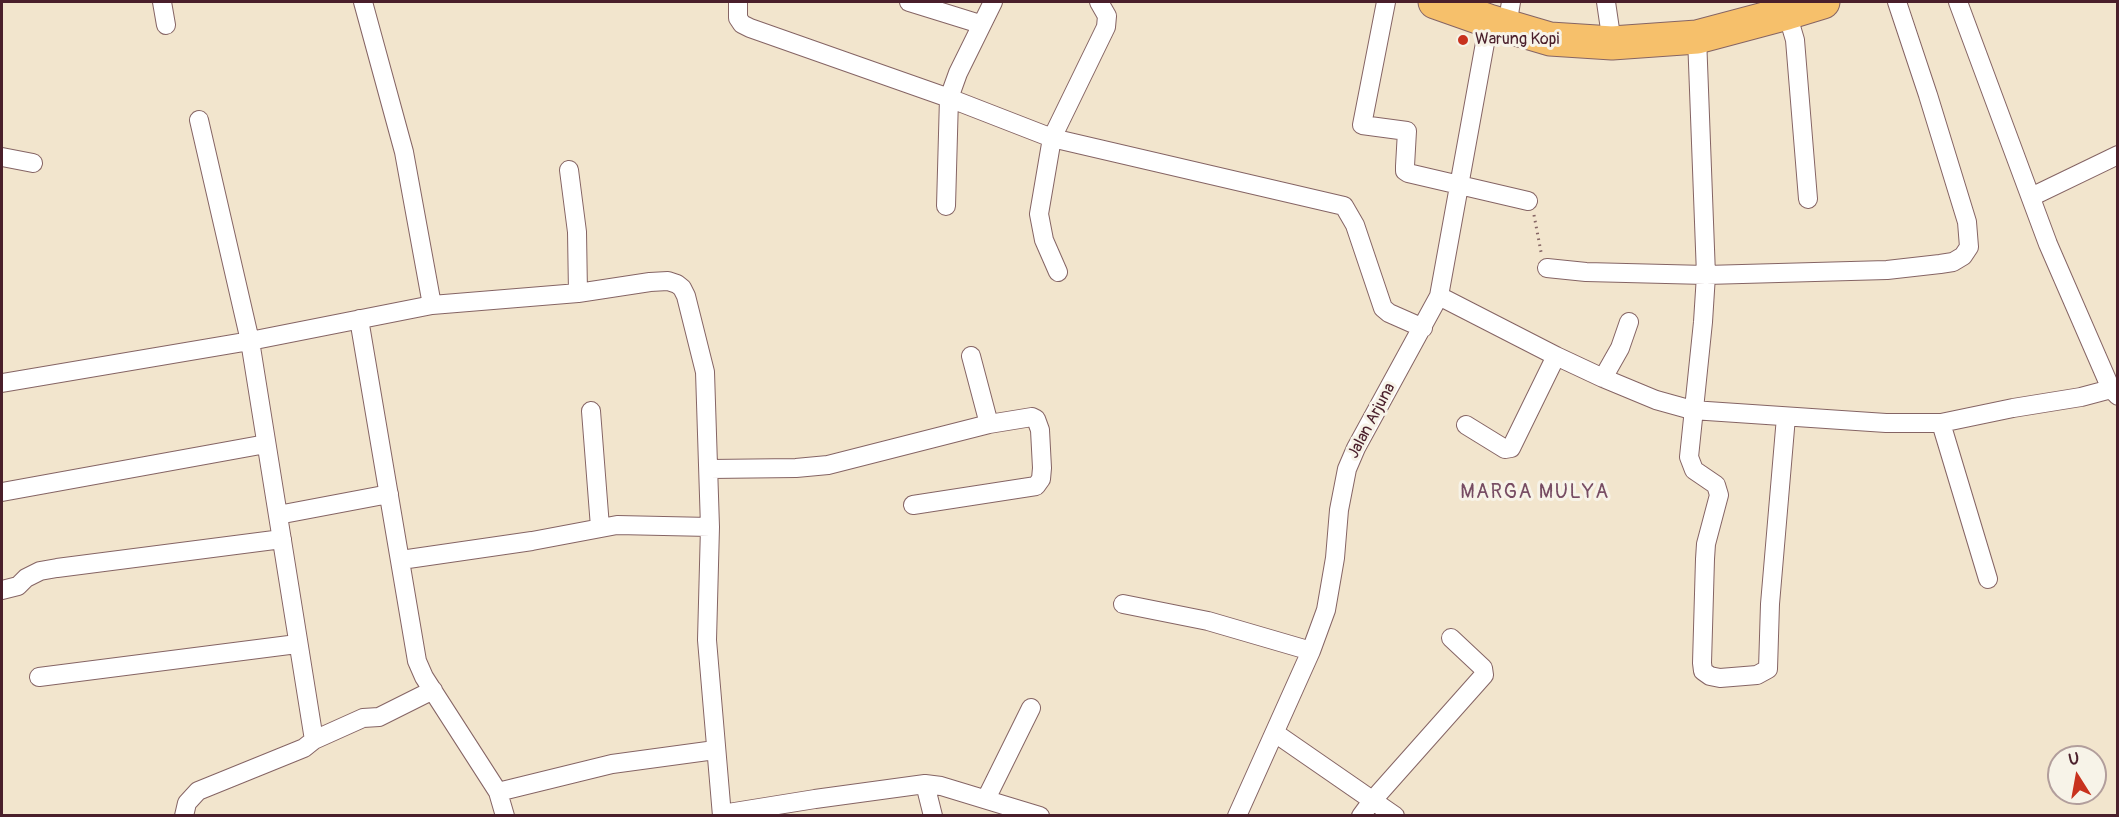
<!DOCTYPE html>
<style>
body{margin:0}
#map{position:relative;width:2119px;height:817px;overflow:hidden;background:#f2e5cd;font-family:Pangolin,sans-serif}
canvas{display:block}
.frame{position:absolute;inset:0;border:3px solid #4a1f2b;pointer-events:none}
.north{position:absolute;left:2047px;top:745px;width:60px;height:60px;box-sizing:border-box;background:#f7f3e8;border:2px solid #b29e9c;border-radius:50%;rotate:349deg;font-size:16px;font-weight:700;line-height:24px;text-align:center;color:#4a1f2b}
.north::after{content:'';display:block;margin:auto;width:21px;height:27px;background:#c8321e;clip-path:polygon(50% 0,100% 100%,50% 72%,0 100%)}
</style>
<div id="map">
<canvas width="2119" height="817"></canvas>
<div class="frame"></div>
<div class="north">U</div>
</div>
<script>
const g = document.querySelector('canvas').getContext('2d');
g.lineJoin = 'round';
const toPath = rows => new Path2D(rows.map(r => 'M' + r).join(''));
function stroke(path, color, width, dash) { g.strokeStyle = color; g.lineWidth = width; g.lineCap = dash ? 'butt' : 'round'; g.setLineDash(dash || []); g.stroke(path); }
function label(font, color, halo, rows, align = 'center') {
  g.font = font + ' Pangolin,sans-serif'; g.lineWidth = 6; g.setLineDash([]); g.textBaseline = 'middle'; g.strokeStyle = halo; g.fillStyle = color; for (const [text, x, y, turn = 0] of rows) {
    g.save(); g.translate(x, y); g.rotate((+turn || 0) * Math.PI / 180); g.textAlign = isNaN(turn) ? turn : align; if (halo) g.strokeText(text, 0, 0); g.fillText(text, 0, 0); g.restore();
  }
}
const street = toPath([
 [162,2,166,25],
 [363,2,404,152,432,305],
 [738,2,738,18,742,24,750,28,949,98,1052,138,1344,206,1355,225,1383,308,1389,313,1423,328],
 [909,2,980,24],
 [1386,2,1362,125,1407,131,1405,166,1405,171,1408,173,1528,201],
 [1606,2,1612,43],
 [1958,2,2048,244,2111,389,2118,396],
 [1785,6,1795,40,1808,199],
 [1507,26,1511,2],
 [1697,37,1706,275,1703,322,1689,457,1694,470,1716,485,1719,495,1706,544,1705,559,1702,663,1703,671,1710,676,1720,678,1757,675,1768,669,1770,604,1786,417],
 [2,157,33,163],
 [569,170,577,232,578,293],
 [2031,197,2118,155],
 [946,206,949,98,958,73,993,2],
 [1547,268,1586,272,1706,275,1887,270,1940,264,1953,262,1963,256,1969,247,1967,222,1928,95,1897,2],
 [1058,272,1044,240,1039,214,1052,138,1106,27,1107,16,1099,2],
 [1439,296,1556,356,1603,378,1656,400,1692,410,1886,423,1941,423,2013,408,2081,397,2111,389],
 [359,319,417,661,424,677,498,792,505,816],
 [971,356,989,424],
 [1603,378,1620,348,1629,322],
 [2,383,250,341,432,305,578,293,650,282,668,281,677,284,682,288,686,296,705,372,710,527,707,640,722,816],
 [591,411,600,527],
 [1941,423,1988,579],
 [1466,425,1505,449,1511,448,1556,356],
 [710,469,796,468,828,465,989,424,1032,417,1036,419,1040,430,1042,468,1041,479,1036,486,913,505],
 [2,492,266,444],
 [278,515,389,494],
 [401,560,532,541,617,525,710,527],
 [2,590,18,586,26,578,40,571,57,568,282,539],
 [1123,604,1208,621,1311,651],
 [39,677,297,644],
 [1275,733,1395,816],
 [314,740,363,718,379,717,433,690],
 [925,784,933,816],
 [498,792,612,764,715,750],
 [986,799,1031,708],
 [722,814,815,799,925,784,941,786,1040,816],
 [184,816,187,803,198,791,304,748,314,740,250,341,199,120],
 [1237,816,1311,651,1326,610,1335,558,1339,510,1347,469,1356,448,1439,296,1489,21],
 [1361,816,1372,801,1484,675,1483,668,1451,638]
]);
const highway = toPath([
 [1435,2,1489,21,1550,39,1612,43,1697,37,1787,13,1823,2]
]);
stroke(street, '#856464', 20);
stroke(highway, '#856464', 35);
stroke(toPath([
 [1534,215,1541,252]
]), '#856464', 3, [1.5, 4.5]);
stroke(street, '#fff', 18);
stroke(highway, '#f6c06b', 33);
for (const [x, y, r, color] of [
 [1463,40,6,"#c8321e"]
]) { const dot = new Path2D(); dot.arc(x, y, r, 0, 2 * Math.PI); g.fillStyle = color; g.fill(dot); stroke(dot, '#f7f3e8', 2); }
label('16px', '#4a1f2b', '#f7f3e8', [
 ["Warung Kopi",1475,40]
], 'left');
label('16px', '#4a1f2b', '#f7f3e8', [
 ["Jalan Arjuna",1372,421,-62]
]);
g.letterSpacing = '1.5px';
label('20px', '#764b62', '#f7f3e8', [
 ["MARGA MULYA",1535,493]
]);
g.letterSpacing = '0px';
</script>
